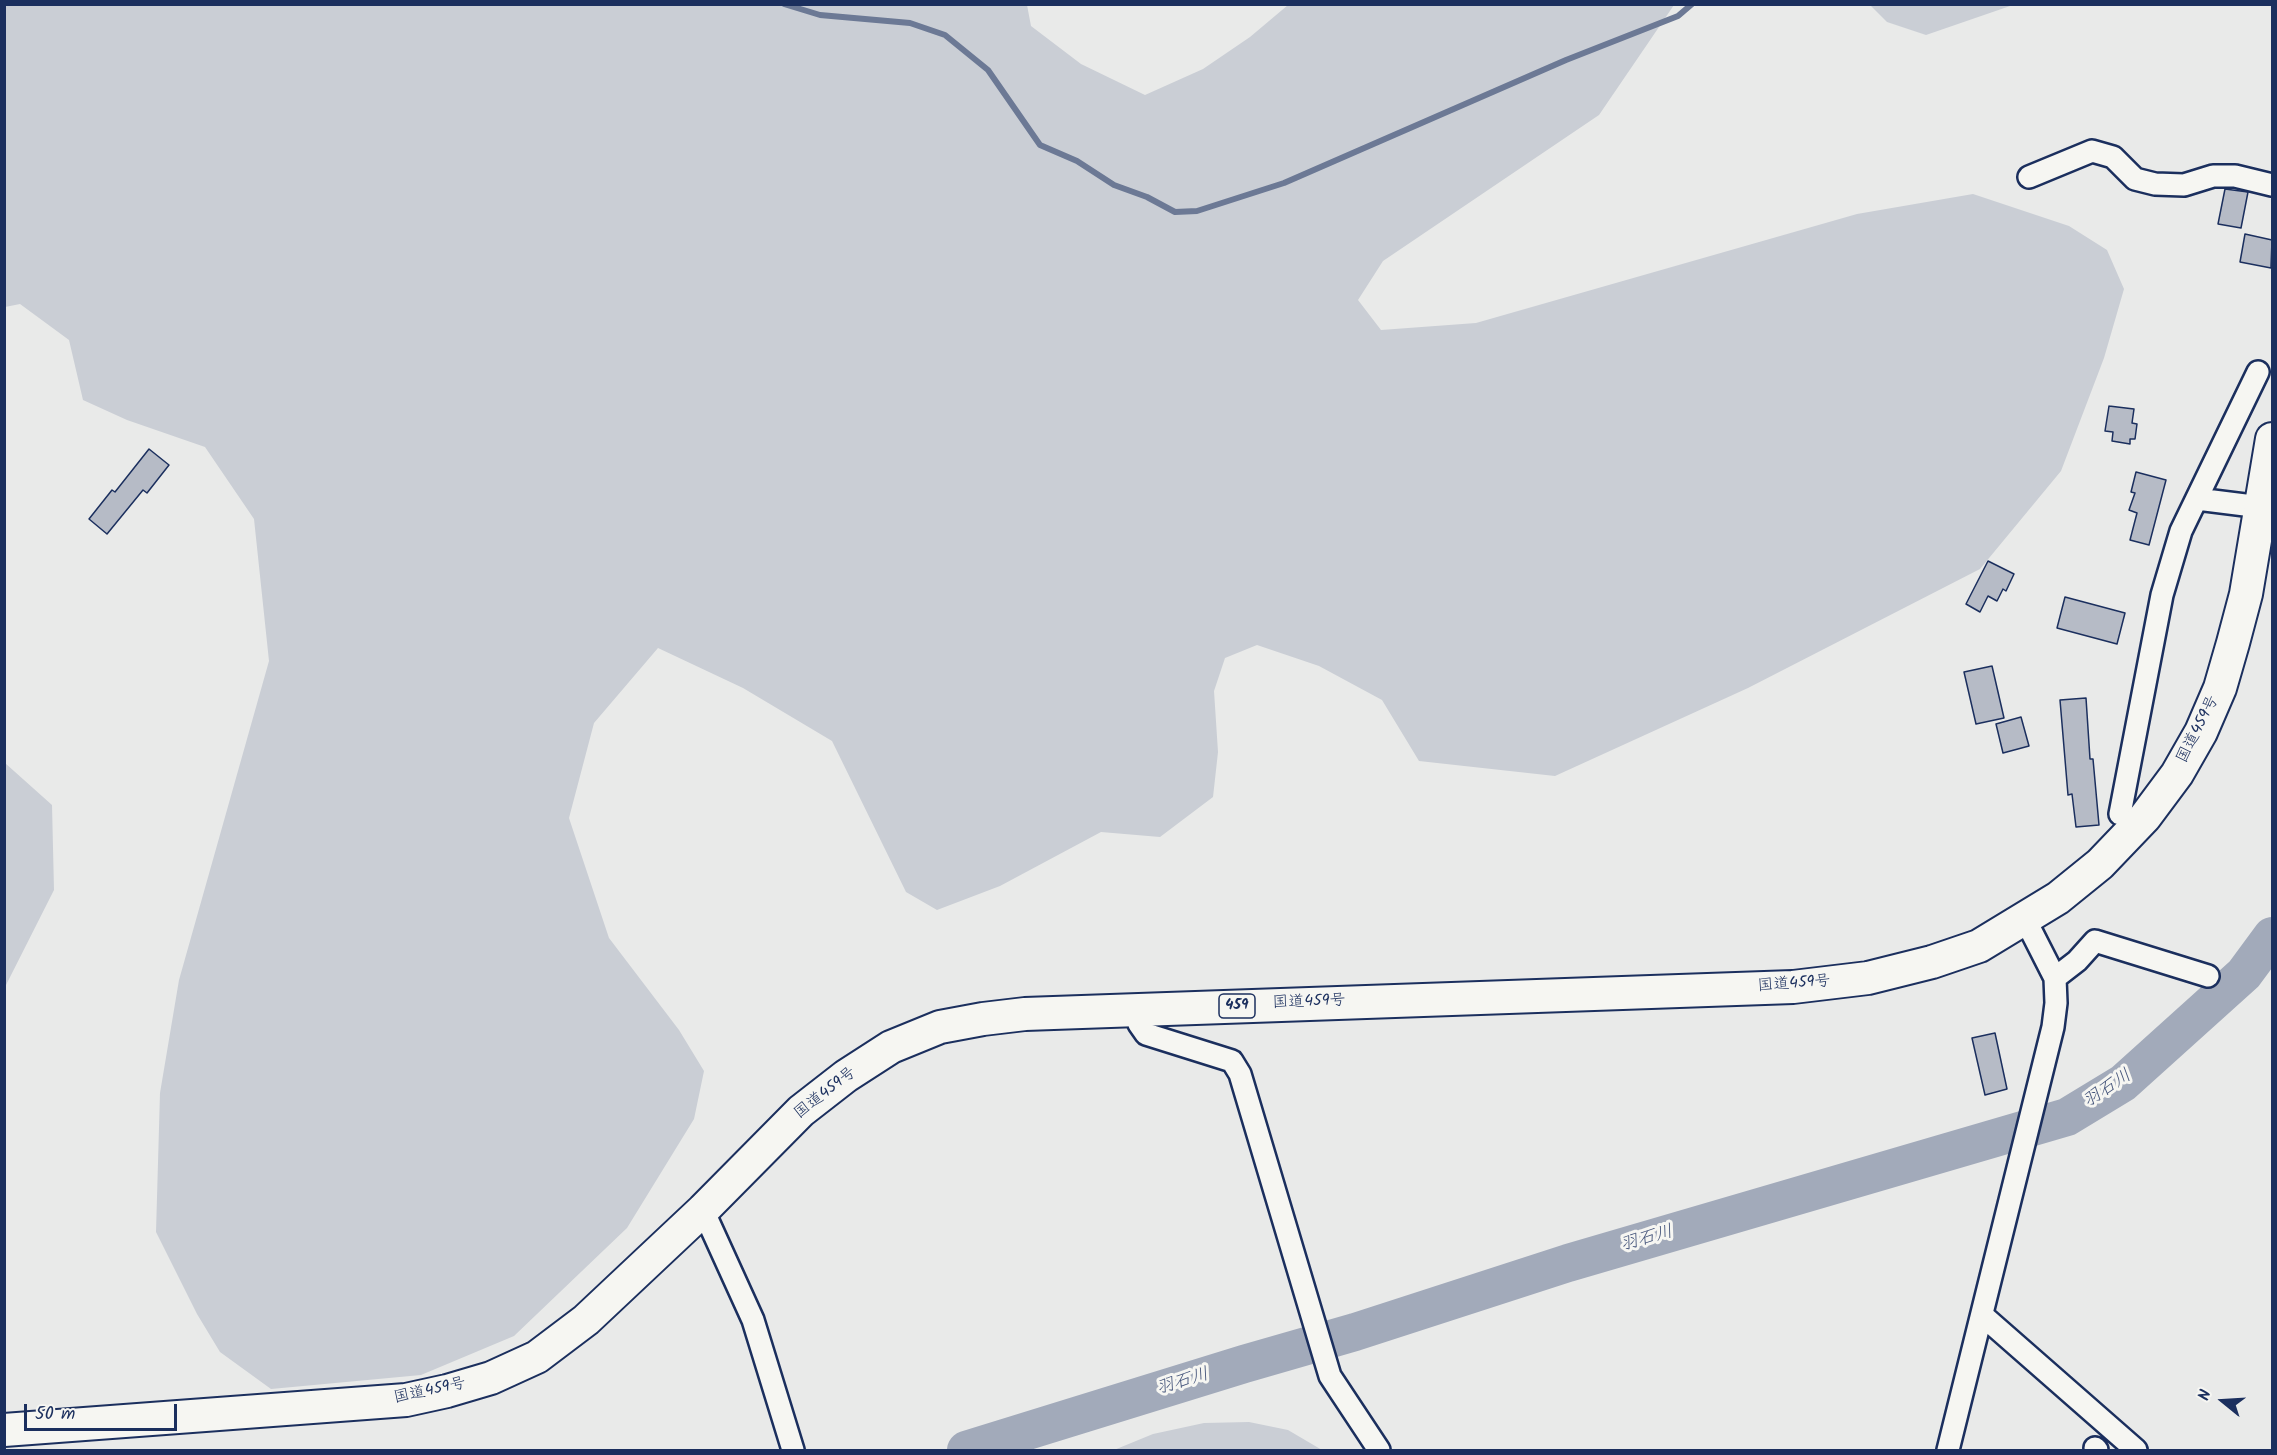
<!DOCTYPE html>
<meta charset="utf-8">
<style>
body{margin:0}
#map{position:relative;width:2277px;height:1455px;overflow:hidden;background:#e9eae9;font-family:Kalam,sans-serif}
canvas{display:block}
.frame{position:absolute;inset:0;border:6px solid #1b2f5e;pointer-events:none}
.north{position:absolute;left:2193px;top:1371px;width:60px;height:60px;-webkit-text-stroke:4px #f6f6f2;paint-order:stroke;rotate:288deg;font-size:16px;font-weight:700;line-height:24px;text-align:center;color:#1b2f5e}
.north::after{content:'';display:block;margin:auto;width:21px;height:27px;background:#1b2f5e;clip-path:polygon(50% 0,100% 100%,50% 72%,0 100%)}
.scale{position:absolute;left:24px;top:1404px;width:153px;height:27px;box-sizing:border-box;border:3px solid #1b2f5e;border-top:0;padding-left:8px;font-size:18px;line-height:21px;white-space:nowrap;color:#1b2f5e;-webkit-text-stroke:4px #f6f6f2;paint-order:stroke}
</style>
<div id="map">
<canvas width="2277" height="1455"></canvas>
<div class="frame"></div>
<div class="north">N</div>
<div class="scale">50 m</div>
</div>
<script>
const g = document.querySelector('canvas').getContext('2d');
g.lineJoin = 'round';
function paint(path, color) { g.fillStyle = color; g.fill(path, 'evenodd'); }
const toPath = rows => new Path2D(rows.map(r => 'M' + r).join(''));
function stroke(path, color, width, dash) { g.strokeStyle = color; g.lineWidth = width; g.lineCap = dash ? 'butt' : 'round'; g.setLineDash(dash || []); g.stroke(path); }
function label(font, color, halo, rows, align = 'center') {
  g.font = font + ' Kalam,"Klee One",sans-serif'; g.lineWidth = 6; g.setLineDash([]); g.textBaseline = 'middle'; g.strokeStyle = halo; g.fillStyle = color; for (const [text, x, y, turn = 0] of rows) {
    g.save(); g.translate(x, y); g.rotate((+turn || 0) * Math.PI / 180); g.textAlign = isNaN(turn) ? turn : align; if (halo) g.strokeText(text, 0, 0); g.fillText(text, 0, 0); g.restore();
  }
}
paint(toPath([
 [5,4,1027,5,1031,26,1081,64,1145,95,1203,69,1250,37,1288,5,1674,5,1599,115,1383,261,1358,300,1381,330,1476,323,1857,214,1973,194,2069,226,2107,250,2124,289,2104,358,2061,471,1980,569,1748,688,1555,776,1419,761,1382,700,1319,666,1257,645,1225,658,1214,691,1218,752,1213,797,1160,837,1101,832,1000,886,937,910,906,892,832,741,743,688,658,648,594,723,569,818,609,938,679,1030,704,1071,694,1119,627,1228,514,1336,421,1375,271,1389,220,1352,197,1314,156,1232,160,1093,179,980,269,661,254,519,205,447,127,420,83,400,69,340,20,304,5,307],
 [1870,5,2013,5,1926,35,1887,22],
 [5,763,52,805,54,890,5,987],
 [1249,1422,1288,1430,1322,1450,1114,1450,1153,1434,1204,1423]
]), '#caced5');
stroke(toPath([
 [784,4,820,15,910,23,945,35,988,70,1040,145,1077,161,1114,185,1147,197,1175,212,1197,211,1284,183,1566,60,1678,16,1692,4]
]), '#6c7995', 6);
stroke(toPath([
 [966,1450,1244,1364,1355,1332,1568,1263,2067,1117,2123,1083,2244,974,2272,936]
]), '#a2aaba', 38);
const building = toPath([
 [2225,189,2248,192,2241,228,2218,224,2225,189],
 [2245,234,2272,240,2271,268,2240,262,2245,234],
 [2109,406,2134,409,2132,423,2137,424,2135,439,2130,439,2130,444,2112,441,2113,432,2105,431,2109,406],
 [149,449,169,465,147,493,143,490,107,534,89,519,112,490,115,492,149,449],
 [2136,472,2166,480,2149,545,2130,540,2137,513,2129,510,2135,493,2131,492,2136,472],
 [1988,561,2014,574,2006,591,2003,589,1997,601,1988,596,1980,612,1966,604,1988,561],
 [2065,597,2125,613,2117,644,2057,628,2065,597],
 [1992,666,2004,718,1976,724,1964,672,1992,666],
 [2086,698,2090,759,2093,759,2099,825,2076,827,2072,794,2068,795,2060,700,2086,698],
 [2021,717,2029,746,2003,753,1996,724,2021,717],
 [1995,1033,2007,1089,1985,1095,1972,1038,1995,1033]
]);
paint(building, '#b6bbc6');
stroke(building, '#1b2f5e', 1.5);
const minor = toPath([
 [2029,177,2092,151,2113,157,2135,179,2155,184,2184,185,2213,176,2235,176,2272,185],
 [2197,499,2261,507],
 [2120,814,2162,595,2181,531,2258,372],
 [2055,978,2077,961,2095,941,2208,976],
 [1136,1010,1139,1024,1146,1034,1232,1061,1240,1074,1330,1376,1379,1450],
 [703,1210,753,1320,793,1450],
 [1982,1315,2136,1450],
 [2095,1448,2097,1450],
 [1948,1450,2053,1027,2056,1003,2055,978,2025,919]
]);
const highway = toPath([
 [4,1430,406,1400,447,1391,491,1378,537,1357,586,1320,703,1210,801,1111,846,1076,891,1047,940,1027,983,1019,1025,1014,1793,987,1868,978,1932,962,1979,946,2058,898,2100,864,2145,817,2177,774,2201,732,2220,688,2233,643,2246,594,2272,439]
]);
stroke(minor, '#1b2f5e', 26);
stroke(highway, '#1b2f5e', 36);
stroke(minor, '#f6f6f2', 21);
stroke(highway, '#f6f6f2', 32);
for (const [x, y, w] of [
 [1237,1006,36]
]) { const box = new Path2D(); box.roundRect(x - w / 2, y - 12, w, 24, 4.5); g.fillStyle = '#f6f6f2'; g.fill(box); stroke(box, '#1b2f5e', 1.5); }
label('bold 15px', '#1b2f5e', null, [
 ["459",1237,1006]
]);
label('16px', '#1b2f5e', '#f6f6f2', [
 ["国道459号",2199,730,-63],
 ["国道459号",1794,985,-4],
 ["国道459号",1309,1003,-2],
 ["国道459号",826,1094,-38],
 ["国道459号",430,1392,-12]
]);
label('italic 18px', '#44547a', '#f6f6f2', [
 ["羽石川",2108,1090,-34],
 ["羽石川",1647,1240,-16],
 ["羽石川",1183,1383,-17]
]);
</script>
